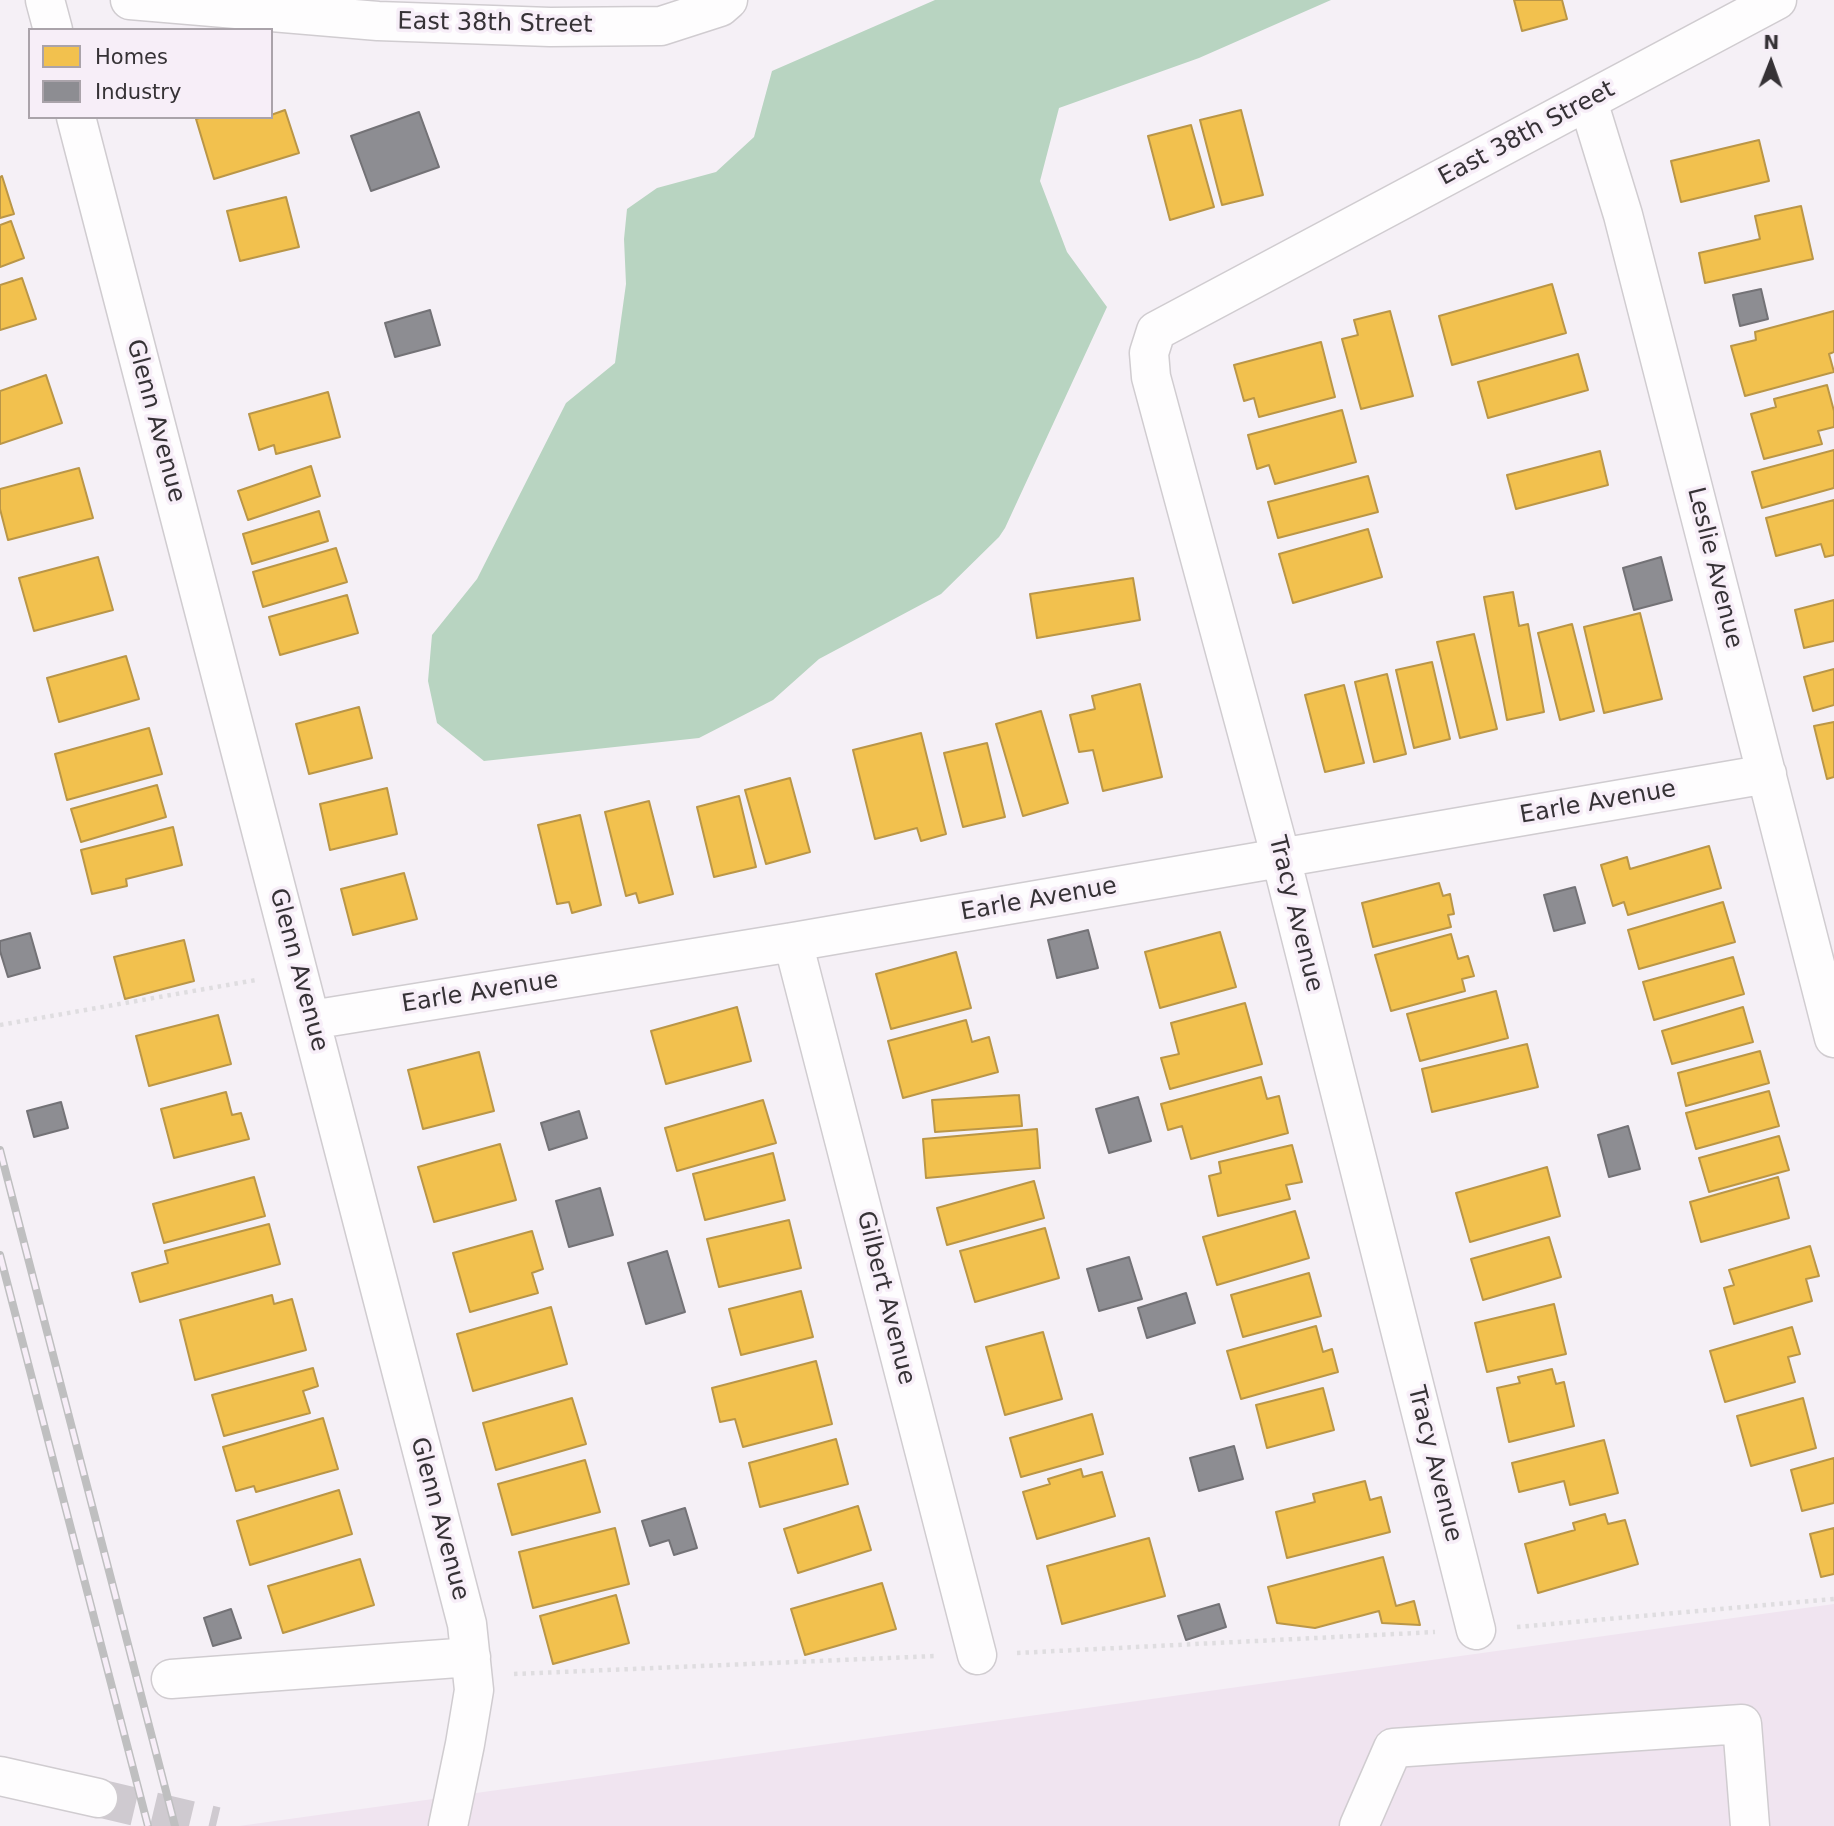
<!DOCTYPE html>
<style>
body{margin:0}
#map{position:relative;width:1834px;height:1826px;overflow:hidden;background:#f5f0f6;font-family:"DejaVu Sans",sans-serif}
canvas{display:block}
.legend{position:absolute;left:28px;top:28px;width:245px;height:91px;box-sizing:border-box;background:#f7eef8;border:2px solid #aaa3aa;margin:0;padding:9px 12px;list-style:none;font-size:21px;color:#363236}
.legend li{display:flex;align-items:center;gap:14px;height:35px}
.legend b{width:35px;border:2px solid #aaa3aa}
.north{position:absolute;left:1736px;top:28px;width:70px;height:70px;-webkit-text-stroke:5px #f7eef8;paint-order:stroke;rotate:1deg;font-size:19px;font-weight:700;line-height:28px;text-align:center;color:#363236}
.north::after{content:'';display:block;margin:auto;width:24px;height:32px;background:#363236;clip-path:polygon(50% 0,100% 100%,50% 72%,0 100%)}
</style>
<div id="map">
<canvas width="1834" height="1826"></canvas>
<ul class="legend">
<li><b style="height:19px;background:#f2c14e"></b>Homes</li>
<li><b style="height:19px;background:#8d8d92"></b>Industry</li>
</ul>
<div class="north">N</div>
</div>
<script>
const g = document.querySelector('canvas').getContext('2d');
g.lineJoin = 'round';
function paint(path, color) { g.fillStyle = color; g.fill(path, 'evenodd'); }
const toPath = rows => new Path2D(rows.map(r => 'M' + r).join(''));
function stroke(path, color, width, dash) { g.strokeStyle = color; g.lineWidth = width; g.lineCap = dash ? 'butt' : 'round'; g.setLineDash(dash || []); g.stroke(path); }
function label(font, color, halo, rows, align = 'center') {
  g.font = font + ' "DejaVu Sans",sans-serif'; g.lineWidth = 7; g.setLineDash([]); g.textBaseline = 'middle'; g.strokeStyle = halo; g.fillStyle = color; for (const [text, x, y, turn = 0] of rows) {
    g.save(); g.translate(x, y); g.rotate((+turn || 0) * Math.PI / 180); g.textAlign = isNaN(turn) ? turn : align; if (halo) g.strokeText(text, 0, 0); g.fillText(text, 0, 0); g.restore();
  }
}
paint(toPath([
 [1834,1604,1834,1826,239,1826]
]), '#f0e4f0');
paint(toPath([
 [935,0,1331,0,1199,58,1059,108,1040,181,1067,252,1107,307,1005,528,999,537,941,594,819,659,773,700,699,738,484,761,437,723,428,681,432,635,477,579,566,403,615,363,626,284,624,239,627,209,657,188,716,172,754,137,772,71]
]), '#b8d4c1');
const homes = toPath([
 [1514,0,1562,0,1567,19,1522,31,1514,0],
 [285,110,299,153,214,179,196,119,203,117,271,117,271,115,285,110],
 [1241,110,1263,195,1222,205,1200,120,1241,110],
 [1191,125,1214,207,1170,220,1148,136,1191,125],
 [1759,140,1769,181,1681,202,1671,161,1759,140],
 [2,176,14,214,0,218,0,177,2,176],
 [286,197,299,247,240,261,227,211,286,197],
 [1801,206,1813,259,1705,283,1699,253,1760,239,1755,216,1801,206],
 [11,221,24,258,0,267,0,225,11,221],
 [22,278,36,319,0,330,0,285,22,278],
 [1552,284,1566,333,1452,365,1439,316,1552,284],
 [1390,311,1413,396,1361,409,1342,339,1358,335,1354,320,1390,311],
 [1834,311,1834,352,1829,354,1834,372,1745,396,1731,346,1756,340,1755,332,1834,311],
 [1321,342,1335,397,1259,417,1254,398,1244,401,1234,365,1321,342],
 [1578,354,1588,390,1488,418,1478,382,1578,354],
 [46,375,62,423,0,444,0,391,46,375],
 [1827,385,1834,411,1834,427,1818,431,1822,444,1764,459,1751,414,1776,407,1774,399,1827,385],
 [328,392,340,437,276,454,274,445,259,450,249,414,328,392],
 [1342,410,1356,462,1275,484,1269,465,1257,469,1248,435,1342,410],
 [1834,450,1834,488,1762,508,1752,472,1834,450],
 [1600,451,1608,485,1516,509,1507,475,1600,451],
 [311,466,320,496,248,520,238,491,311,466],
 [79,468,93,518,8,540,0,509,0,489,79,468],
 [1368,476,1378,512,1278,538,1268,502,1368,476],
 [1834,500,1834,555,1825,557,1821,544,1776,556,1766,518,1834,500],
 [319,511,328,541,252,564,243,534,319,511],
 [1368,529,1382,577,1293,603,1279,554,1368,529],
 [336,548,347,582,263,607,253,572,336,548],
 [98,557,113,610,34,631,19,578,98,557],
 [1133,578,1140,620,1037,638,1030,594,1133,578],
 [1513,592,1519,626,1528,624,1544,712,1507,720,1484,597,1513,592],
 [347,595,358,633,280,655,269,617,347,595],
 [1834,600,1834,641,1804,648,1795,610,1834,600],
 [1640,613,1662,699,1604,713,1584,627,1640,613],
 [1572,624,1594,711,1560,720,1538,633,1572,624],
 [1474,634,1497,729,1460,738,1437,642,1474,634],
 [126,656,139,699,59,722,47,678,126,656],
 [1432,662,1450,739,1414,748,1396,670,1432,662],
 [1834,669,1834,705,1813,711,1804,677,1834,669],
 [1387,674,1406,754,1374,762,1355,682,1387,674],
 [1140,684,1162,777,1103,791,1093,750,1079,752,1070,715,1095,709,1092,696,1140,684],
 [1344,685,1364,763,1325,772,1305,695,1344,685],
 [359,707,372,758,309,774,296,724,359,707],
 [1041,711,1068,803,1023,816,996,724,1041,711],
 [1834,722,1834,777,1827,779,1814,726,1834,722],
 [149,728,162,774,67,800,55,754,149,728],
 [921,733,946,834,921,841,917,828,875,839,853,750,921,733],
 [987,743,1005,817,963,827,944,753,987,743],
 [790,778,810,852,766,864,745,790,790,778],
 [157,785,166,817,81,842,71,809,157,785],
 [387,788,397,834,330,850,320,804,387,788],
 [739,796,756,867,714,877,697,807,739,796],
 [649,801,673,894,639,903,636,893,626,896,605,812,649,801],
 [580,815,601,905,572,913,569,902,557,904,538,825,580,815],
 [173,827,182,865,126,879,127,886,92,894,81,850,173,827],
 [1709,846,1721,888,1628,915,1624,902,1613,906,1601,865,1627,857,1630,869,1709,846],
 [404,873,417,919,353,935,341,889,404,873],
 [1439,883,1443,896,1450,894,1454,914,1448,915,1451,927,1373,947,1362,903,1439,883],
 [1723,902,1735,942,1639,969,1628,930,1723,902],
 [1220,932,1236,987,1160,1008,1145,952,1220,932],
 [1451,934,1458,959,1468,956,1474,976,1462,979,1465,991,1391,1011,1375,955,1451,934],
 [184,940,194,981,125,999,114,957,184,940],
 [956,952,971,1008,891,1029,876,974,956,952],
 [1733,957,1744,994,1654,1020,1643,982,1733,957],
 [1496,991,1508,1038,1420,1061,1407,1014,1496,991],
 [1245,1003,1262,1064,1170,1089,1161,1058,1179,1054,1171,1023,1245,1003],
 [737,1007,751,1061,666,1084,651,1031,737,1007],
 [1743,1007,1753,1042,1672,1064,1662,1031,1743,1007],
 [218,1015,231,1064,149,1086,136,1036,218,1015],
 [966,1020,972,1042,989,1037,998,1072,903,1098,888,1041,966,1020],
 [1527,1044,1538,1087,1432,1112,1422,1069,1527,1044],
 [1760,1051,1769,1083,1686,1106,1678,1073,1760,1051],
 [479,1052,494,1111,423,1129,408,1070,479,1052],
 [1261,1077,1267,1099,1279,1096,1288,1133,1191,1159,1182,1126,1168,1130,1161,1104,1261,1077],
 [1769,1091,1779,1126,1696,1149,1686,1113,1769,1091],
 [226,1092,232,1115,241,1113,249,1139,174,1158,161,1109,226,1092],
 [1019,1095,1022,1126,935,1132,932,1100,1019,1095],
 [763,1100,776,1143,677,1171,665,1128,763,1100],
 [1037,1129,1040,1168,926,1178,923,1139,1037,1129],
 [1779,1136,1789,1170,1709,1192,1699,1158,1779,1136],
 [500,1144,516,1200,434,1222,418,1167,500,1144],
 [1292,1145,1302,1182,1286,1185,1290,1199,1218,1216,1209,1176,1221,1173,1219,1162,1292,1145],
 [773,1153,785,1200,705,1220,693,1174,773,1153],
 [1547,1167,1560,1216,1470,1242,1456,1193,1547,1167],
 [254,1177,265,1216,164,1243,153,1204,254,1177],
 [1778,1177,1789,1218,1701,1242,1690,1202,1778,1177],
 [1034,1181,1044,1218,947,1245,937,1208,1034,1181],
 [1295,1211,1309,1258,1217,1285,1203,1237,1295,1211],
 [789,1220,801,1268,719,1287,707,1239,789,1220],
 [269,1224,280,1264,140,1302,132,1273,168,1263,165,1251,269,1224],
 [1045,1228,1059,1278,975,1302,960,1251,1045,1228],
 [532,1231,543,1269,532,1273,538,1293,470,1312,453,1253,532,1231],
 [1549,1237,1561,1277,1483,1300,1471,1259,1549,1237],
 [1810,1246,1819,1276,1806,1279,1812,1301,1734,1324,1724,1288,1734,1285,1729,1270,1810,1246],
 [1309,1273,1321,1316,1243,1337,1231,1295,1309,1273],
 [801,1291,813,1337,741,1355,729,1309,801,1291],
 [272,1295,274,1304,292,1299,306,1350,195,1380,180,1320,272,1295],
 [1554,1304,1566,1354,1487,1372,1475,1323,1554,1304],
 [551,1307,567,1364,473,1391,457,1334,551,1307],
 [1316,1326,1323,1352,1332,1349,1338,1372,1241,1399,1227,1351,1316,1326],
 [1792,1327,1800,1354,1788,1357,1795,1382,1725,1402,1710,1351,1792,1327],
 [1043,1332,1062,1399,1005,1415,986,1347,1043,1332],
 [816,1361,832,1424,743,1447,735,1419,720,1422,712,1388,816,1361],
 [313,1368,318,1386,303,1391,310,1413,224,1436,212,1395,313,1368],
 [1552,1369,1556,1384,1564,1382,1574,1426,1509,1442,1497,1388,1520,1383,1518,1377,1552,1369],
 [1323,1388,1334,1430,1267,1448,1256,1405,1323,1388],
 [572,1398,586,1444,496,1470,483,1423,572,1398],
 [1803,1398,1816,1448,1751,1466,1737,1416,1803,1398],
 [1092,1414,1103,1454,1021,1477,1010,1438,1092,1414],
 [323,1418,338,1469,256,1492,254,1486,236,1491,223,1447,323,1418],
 [836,1439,848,1484,760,1507,749,1463,836,1439],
 [1604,1440,1618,1493,1570,1505,1564,1481,1519,1492,1512,1463,1604,1440],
 [1834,1458,1834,1503,1802,1511,1791,1470,1834,1458],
 [585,1460,600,1512,512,1535,498,1484,585,1460],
 [1081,1469,1083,1477,1102,1472,1115,1516,1037,1539,1023,1492,1050,1484,1048,1479,1081,1469],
 [1365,1481,1370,1500,1381,1497,1390,1532,1287,1558,1276,1512,1315,1502,1313,1494,1365,1481],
 [339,1490,352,1534,250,1565,237,1521,339,1490],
 [858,1506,871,1550,798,1573,784,1529,858,1506],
 [1605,1514,1608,1524,1625,1520,1638,1564,1538,1593,1525,1544,1575,1530,1573,1523,1605,1514],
 [615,1528,629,1584,533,1608,519,1552,615,1528],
 [1834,1528,1834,1574,1821,1577,1810,1534,1834,1528],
 [1149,1538,1165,1596,1062,1624,1047,1566,1149,1538],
 [1383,1557,1396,1606,1414,1601,1420,1625,1382,1623,1379,1611,1315,1628,1277,1623,1268,1587,1383,1557],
 [360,1559,374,1605,283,1633,268,1586,360,1559],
 [882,1583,896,1629,805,1655,791,1609,882,1583],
 [616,1595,629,1643,553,1664,540,1616,616,1595]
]);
paint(homes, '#f2c14e');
stroke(homes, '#ba9647', 2);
const industry = toPath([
 [419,112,439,167,371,191,351,136,419,112],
 [1761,289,1768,319,1740,326,1733,295,1761,289],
 [430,310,440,345,395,357,385,323,430,310],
 [1661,557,1672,600,1634,610,1623,568,1661,557],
 [1575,887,1585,923,1554,931,1544,895,1575,887],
 [1088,930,1098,968,1057,978,1048,940,1088,930],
 [30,933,40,968,8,977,0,951,0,941,30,933],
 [1138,1097,1151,1141,1109,1153,1096,1109,1138,1097],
 [61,1102,68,1128,34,1137,27,1111,61,1102],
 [579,1111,587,1138,549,1150,541,1123,579,1111],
 [1628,1126,1640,1169,1609,1177,1598,1135,1628,1126],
 [600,1188,613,1235,569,1247,556,1201,600,1188],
 [667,1251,685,1312,646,1324,628,1263,667,1251],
 [1129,1257,1142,1299,1099,1311,1087,1269,1129,1257],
 [1186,1293,1195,1323,1147,1338,1138,1308,1186,1293],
 [1234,1446,1243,1479,1199,1491,1190,1458,1234,1446],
 [685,1508,697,1548,674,1555,669,1540,650,1546,642,1521,685,1508],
 [1219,1604,1226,1627,1186,1640,1178,1616,1219,1604],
 [231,1609,241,1638,213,1646,204,1618,231,1609]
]);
paint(industry, '#8d8d92');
stroke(industry, '#737276', 2);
stroke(toPath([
 [98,1798,216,1826]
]), '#cfcad0', 38, [38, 19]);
const minor = toPath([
 [45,0,53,30],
 [130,0,378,21,550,27,661,26,720,7,728,0],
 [1588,101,1623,215,1834,1038],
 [76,117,467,1624,474,1690,465,1744,448,1826],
 [793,942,977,1655],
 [311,1020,793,942,1767,774],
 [1476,1630,1281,858,1151,377,1149,353,1156,331,1777,0],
 [171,1679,471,1657],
 [0,1776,98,1798],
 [1359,1826,1393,1748,1742,1724,1750,1826]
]);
stroke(minor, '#d0ccd0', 41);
stroke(toPath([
 [0,1025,256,980],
 [1517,1627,1834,1599],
 [1017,1653,1435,1632],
 [514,1674,935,1656]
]), '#dfdde0', 4.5, [3.5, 5]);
stroke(minor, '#fefdfe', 38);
const rail = toPath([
 [0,1150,175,1826],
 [0,1255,148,1826]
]);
stroke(rail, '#bfbfc0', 8);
stroke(rail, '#f7eef8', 5, [16]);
label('24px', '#363236', '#f7eef8', [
 ["East 38th Street",495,24,1],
 ["East 38th Street",1527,134,-28],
 ["Glenn Avenue",155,421,75],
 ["Leslie Avenue",1714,568,76],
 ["Earle Avenue",1598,803,-10],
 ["Earle Avenue",1039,900,-10],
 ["Tracy Avenue",1295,914,76],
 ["Glenn Avenue",298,970,75],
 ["Earle Avenue",480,993,-9],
 ["Gilbert Avenue",885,1298,76],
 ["Tracy Avenue",1434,1464,76],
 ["Glenn Avenue",439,1519,75]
]);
</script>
